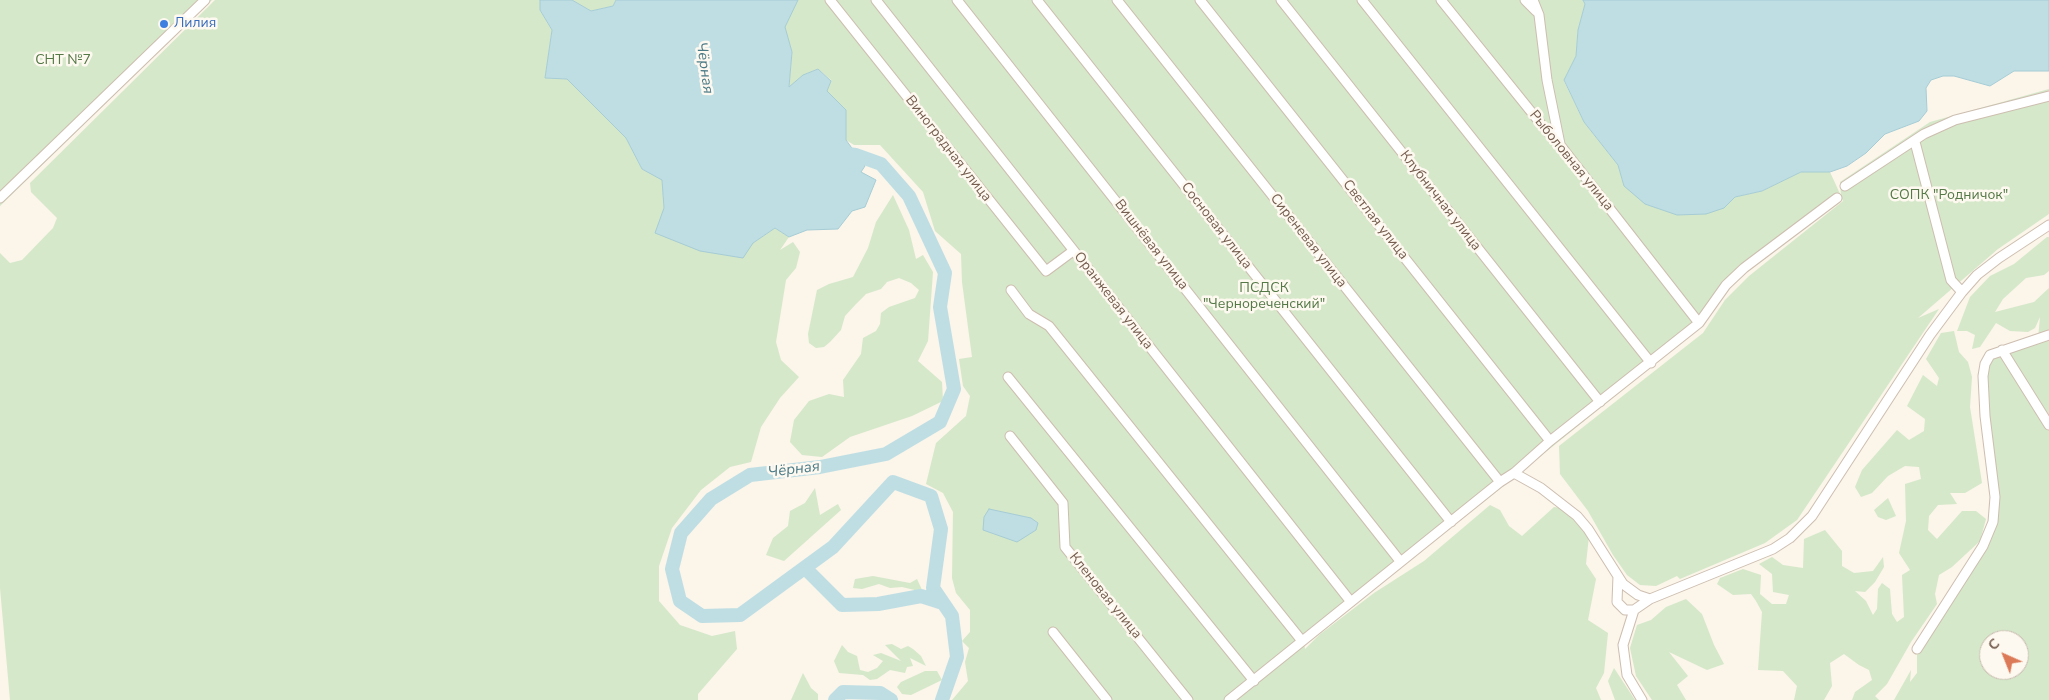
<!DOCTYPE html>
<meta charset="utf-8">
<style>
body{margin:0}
#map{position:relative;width:2049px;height:700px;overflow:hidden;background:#fbf5ea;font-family:"Nunito Sans",sans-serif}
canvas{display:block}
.north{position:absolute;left:1979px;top:630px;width:50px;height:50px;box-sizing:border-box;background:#fef9f0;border:1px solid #c7bbb0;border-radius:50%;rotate:316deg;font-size:14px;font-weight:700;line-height:20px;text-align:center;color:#755d4f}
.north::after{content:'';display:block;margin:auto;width:18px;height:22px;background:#dc7a58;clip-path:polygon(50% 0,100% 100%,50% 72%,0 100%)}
</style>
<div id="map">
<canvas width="2049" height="700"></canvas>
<div class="north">С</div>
</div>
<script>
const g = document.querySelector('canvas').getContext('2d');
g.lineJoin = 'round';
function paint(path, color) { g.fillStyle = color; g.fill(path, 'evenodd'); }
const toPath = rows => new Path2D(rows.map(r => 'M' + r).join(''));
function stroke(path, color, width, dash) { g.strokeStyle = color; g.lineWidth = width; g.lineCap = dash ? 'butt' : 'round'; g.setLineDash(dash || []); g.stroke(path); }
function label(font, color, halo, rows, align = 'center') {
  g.font = font + ' "Nunito Sans",sans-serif'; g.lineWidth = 5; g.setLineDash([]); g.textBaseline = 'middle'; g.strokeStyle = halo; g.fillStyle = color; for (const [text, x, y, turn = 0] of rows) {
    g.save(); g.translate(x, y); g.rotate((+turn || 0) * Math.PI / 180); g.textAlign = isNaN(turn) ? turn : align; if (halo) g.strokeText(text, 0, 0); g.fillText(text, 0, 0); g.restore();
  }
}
paint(toPath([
 [0,0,212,0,0,206],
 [215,0,540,0,540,10,552,30,545,78,567,79,626,138,642,169,662,179,664,208,753,243,775,228,789,237,780,250,793,242,800,252,796,268,786,280,776,342,781,360,799,377,780,398,761,427,751,462,730,467,701,490,672,528,659,566,659,601,680,625,712,636,735,631,737,649,698,694,698,700,10,700,0,588,0,253,10,263,22,260,53,228,57,218,31,192,30,183],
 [572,0,616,0,613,6,591,11],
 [798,0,1583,0,1585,4,1578,30,1576,56,1564,81,1584,122,1618,165,1624,186,1724,208,1735,197,1762,191,1801,172,1830,172,1841,196,1840,182,1930,122,2049,89,2049,214,1998,249,1918,318,1939,309,1797,520,1765,543,1680,579,1677,576,1656,586,1640,585,1627,575,1613,555,1588,511,1560,474,1559,446,1703,333,1725,300,1749,276,1843,201,1842,199,1735,281,1702,326,1490,497,1304,642,1305,649,1319,635,1374,593,1424,561,1490,505,1500,510,1509,526,1522,536,1554,507,1562,508,1589,536,1586,564,1596,579,1588,620,1608,633,1604,673,1596,688,1601,700,952,700,968,681,965,662,969,648,962,641,970,632,970,610,956,593,952,578,953,512,943,493,926,484,936,443,966,416,970,396,963,386,959,359,972,357,962,282,961,254,935,231,923,192,880,145,854,145,846,140,846,110,827,91,831,80,818,69,803,75,789,88,792,52,784,27],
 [893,195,909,230,916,259,923,255,933,272,928,341,918,361,942,382,943,401,912,416,850,437,822,457,802,455,790,442,794,420,809,401,829,394,844,397,843,380,861,354,863,338,876,331,880,324,881,313,889,307,915,298,919,290,911,283,899,278,887,282,881,289,866,294,856,304,845,316,841,330,830,342,824,347,816,348,809,343,808,334,817,290,829,284,853,277,868,248,876,222],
 [2047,237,2049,237,2049,271,2044,275,2026,278,2003,299,1995,312,2034,302,2049,288,2049,700,1894,700,1911,670,1910,682,1917,673,1917,655,1985,546,1995,523,1987,370,1992,357,2038,339,2040,317,2035,328,2028,332,2010,331,1996,323,1980,347,1972,349,1975,335,1967,331,1957,331,1970,297,1990,276,2014,264],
 [1989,640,2019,640,2019,670,1989,670],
 [1954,331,1959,352,1968,362,1972,377,1970,407,1982,483,1965,493,1950,493,1957,504,1938,505,1929,516,1928,530,1937,539,1962,511,1976,511,1986,519,1980,541,1952,567,1939,575,1935,594,1937,604,1911,642,1887,684,1875,696,1879,700,1852,700,1855,692,1872,680,1869,670,1859,665,1844,654,1830,663,1832,686,1824,700,1794,700,1797,686,1783,671,1758,670,1762,612,1756,601,1751,594,1733,595,1717,584,1720,578,1743,569,1761,575,1760,594,1772,604,1786,604,1789,595,1773,592,1772,574,1759,564,1772,557,1783,565,1803,568,1804,539,1825,530,1842,551,1842,566,1854,573,1873,571,1883,557,1884,567,1875,582,1865,592,1855,591,1866,601,1873,615,1877,609,1878,589,1882,583,1890,589,1892,614,1897,622,1904,617,1902,575,1910,570,1899,553,1906,521,1905,484,1921,479,1919,467,1905,466,1888,476,1872,493,1861,497,1855,487,1862,470,1897,430,1909,440,1924,431,1925,419,1907,406,1923,375,1937,386,1939,378,1926,359,1941,333],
 [815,488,820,515,838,504,841,510,784,561,766,555,773,538,788,526,790,511,805,503],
 [1888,498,1896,516,1886,520,1878,517,1874,510],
 [873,576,910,583,917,579,923,592,902,587,890,588,879,584,862,589,853,588,855,579],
 [1686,599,1702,614,1714,645,1724,664,1707,670,1669,652,1688,676,1677,685,1686,700,1652,700,1636,676,1630,648,1637,625,1651,620,1666,607],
 [892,644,901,649,908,646,913,649,921,656,926,666,910,658,913,666,907,667,905,673,890,670,877,679,870,680,863,675,839,673,834,661,842,645,848,652,857,656,860,670,868,672,877,668,883,661,873,655,881,653,901,661,885,645],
 [1614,668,1635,700,1615,700,1608,681],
 [925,671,937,671,942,680,911,695,902,694,897,687,901,682],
 [803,673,811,688,818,694,818,700,791,700]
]), '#d5e8c9');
const water = toPath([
 [540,0,572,0,591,11,613,6,616,0,798,0,785,27,792,52,789,87,803,75,818,69,831,81,827,91,846,110,846,140,865,166,861,172,876,180,865,207,852,211,838,229,807,230,789,237,775,228,753,243,743,258,700,251,655,233,664,208,662,180,642,169,626,138,567,79,545,78,552,30,540,10,540,0],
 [1583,0,2049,0,2049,71,2014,71,1990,86,1954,76,1943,76,1931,80,1926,88,1927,111,1919,121,1885,134,1866,153,1847,166,1830,172,1801,172,1762,191,1735,197,1724,208,1706,214,1677,215,1645,204,1624,186,1618,165,1584,122,1564,80,1576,56,1578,30,1585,4,1583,0],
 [989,509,1031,518,1038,523,1036,530,1017,542,983,530,984,517,989,509]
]);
paint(water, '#bfdee4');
stroke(water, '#a6ccd5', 1);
stroke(toPath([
 [839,153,856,155,881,164,909,196,945,273,940,307,954,389,940,422,886,454,820,467,750,475,711,499,681,533,672,569,680,601,702,616,740,615,833,547,893,482,931,496,941,529,933,588,952,616,957,657,942,700],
 [805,568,842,605,878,604,921,596,943,603],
 [835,700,843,692,880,693,891,700]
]), '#bfdee4', 14);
const minor = toPath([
 [830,0,1046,271,1073,251],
 [876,0,1351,602],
 [957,0,1400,561],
 [1037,0,1451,522],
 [1117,0,1500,482],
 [1200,0,1550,441],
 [1281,0,1600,402],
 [1362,0,1651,363],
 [1441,0,1545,129,1560,145,1699,323],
 [1525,0,1536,11],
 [1533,0,1539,15,1547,80,1560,144],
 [1915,142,1951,280,1962,292],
 [1845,186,1924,134,1955,120,2049,96],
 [0,198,205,0],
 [1011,290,1029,314,1049,326,1302,641],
 [2002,350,2049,425],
 [1008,377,1254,681],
 [1010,436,1063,503,1065,547,1188,700],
 [1514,473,1541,488,1577,516,1588,529,1623,584,1638,595,1650,599,1773,549,1790,538,1812,516,1930,335,1962,292,1977,275,1999,258,2049,225],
 [1618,576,1617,602,1625,610,1634,610],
 [1053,632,1107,700],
 [1917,649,1983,546,1993,522,1995,497,1985,416,1983,376,1985,364,1990,355,2049,335],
 [1229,700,1500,482,1514,473,1550,441,1699,323,1726,285,1744,268,1837,198],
 [1642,700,1627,675,1623,645,1634,610,1650,599]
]);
stroke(minor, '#cdbeb0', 11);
stroke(minor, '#fff', 9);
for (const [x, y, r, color] of [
 [164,24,5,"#3f7fe0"]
]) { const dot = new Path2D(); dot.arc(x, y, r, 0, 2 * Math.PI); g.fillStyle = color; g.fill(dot); stroke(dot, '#fef9f0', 2); }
label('14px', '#366cbe', '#fef9f0', [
 ["Лилия",174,24]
], 'left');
label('14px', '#547947', '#fef9f0', [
 ["СНТ №7",63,61],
 ["СОПК \"Родничок\"",1949,196],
 ["ПСДСК",1264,289],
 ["\"Чернореченский\"",1264,305]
]);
label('14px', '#755d4f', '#fef9f0', [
 ["Виноградная улица",948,149,52],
 ["Рыболовная улица",1571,161,51],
 ["Клубничная улица",1440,201,52],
 ["Светлая улица",1375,220,52],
 ["Сосновая улица",1216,226,52],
 ["Сиреневая улица",1308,241,52],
 ["Вишнёвая улица",1151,245,52],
 ["Оранжевая улица",1113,301,52],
 ["Кленовая улица",1105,596,51]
]);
label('italic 15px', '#497a86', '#fef9f0', [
 ["Чёрная",704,68,82],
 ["Чёрная",794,470,-7]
]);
</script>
